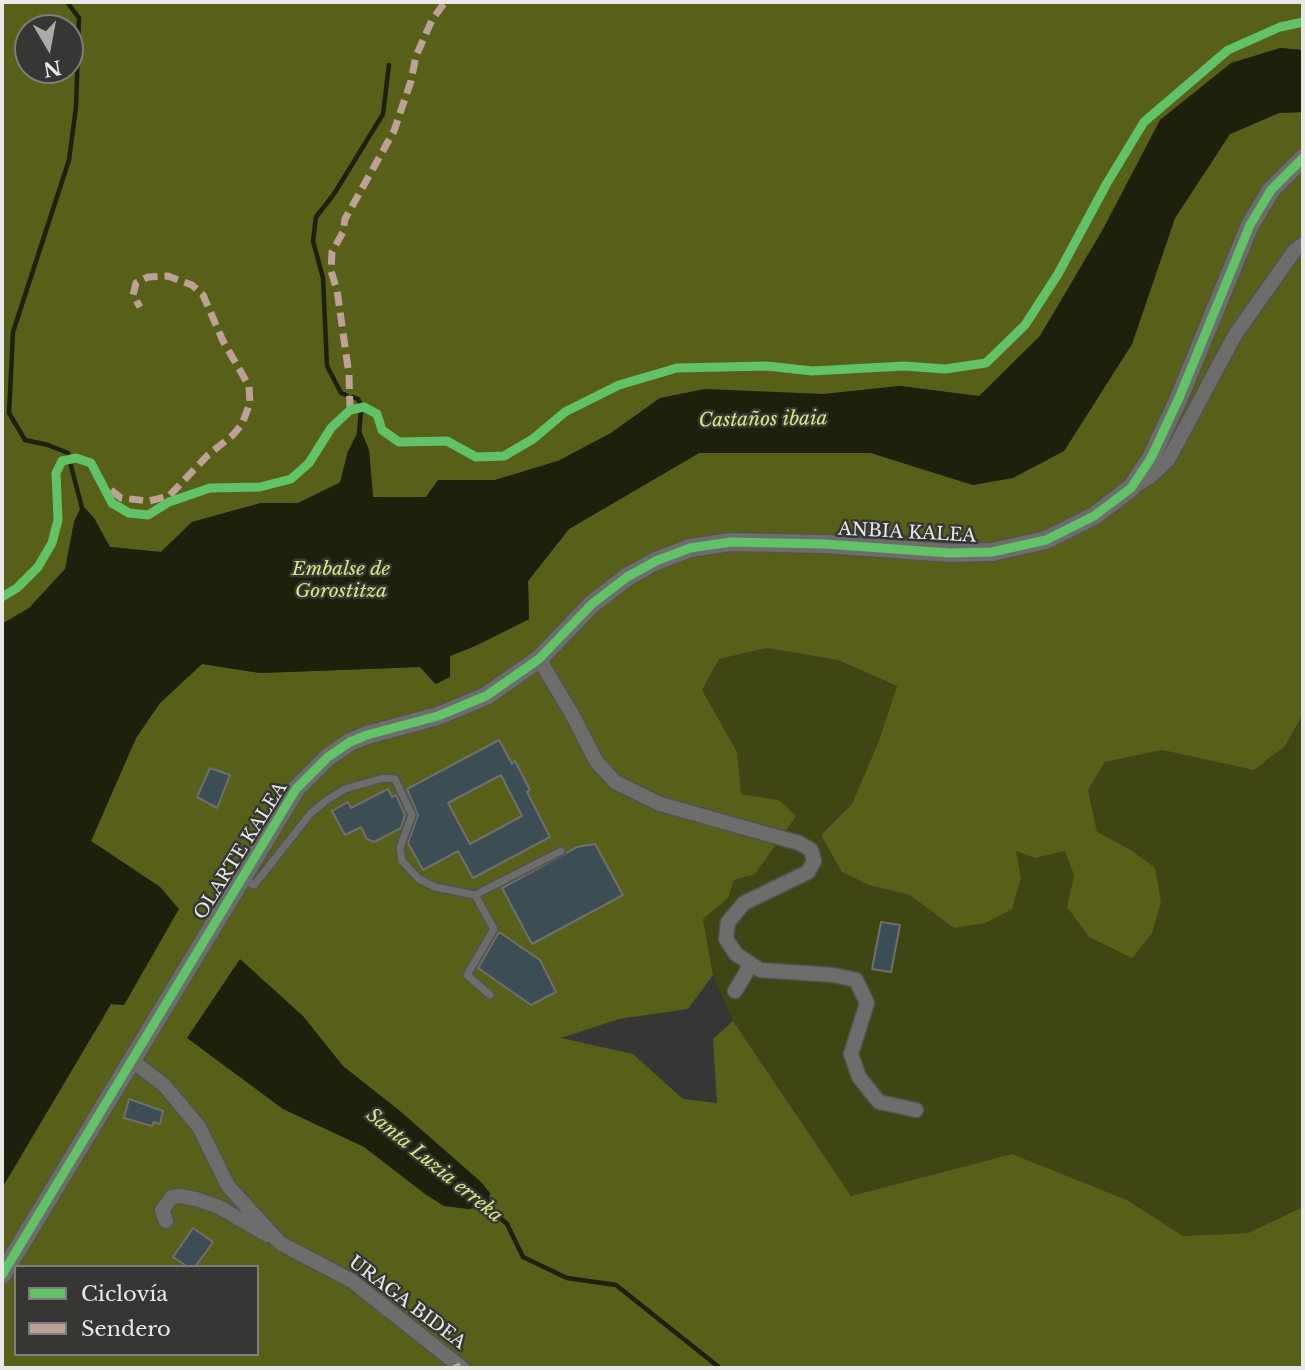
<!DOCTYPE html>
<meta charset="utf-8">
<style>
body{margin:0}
#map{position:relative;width:1305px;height:1370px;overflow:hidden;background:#363635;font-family:"Libre Baskerville",serif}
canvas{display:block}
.frame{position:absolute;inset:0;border:4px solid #e8e8e6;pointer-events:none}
.legend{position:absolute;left:14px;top:1265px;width:245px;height:91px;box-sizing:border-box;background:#363734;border:2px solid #7d7e7b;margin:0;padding:9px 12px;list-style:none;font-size:21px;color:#e8e8e6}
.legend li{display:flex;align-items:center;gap:14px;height:35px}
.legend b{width:35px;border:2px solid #7d7e7b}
.north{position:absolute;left:14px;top:14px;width:70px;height:70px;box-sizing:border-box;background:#363734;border:2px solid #7d7e7b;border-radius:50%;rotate:170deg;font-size:19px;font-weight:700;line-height:28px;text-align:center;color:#e8e8e6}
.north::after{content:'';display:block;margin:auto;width:24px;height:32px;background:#aaaaa8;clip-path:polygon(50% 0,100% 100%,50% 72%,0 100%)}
</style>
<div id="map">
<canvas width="1305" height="1370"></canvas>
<div class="frame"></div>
<ul class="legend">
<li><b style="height:9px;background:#61c268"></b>Ciclovía</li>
<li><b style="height:9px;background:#bda197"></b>Sendero</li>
</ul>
<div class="north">N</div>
</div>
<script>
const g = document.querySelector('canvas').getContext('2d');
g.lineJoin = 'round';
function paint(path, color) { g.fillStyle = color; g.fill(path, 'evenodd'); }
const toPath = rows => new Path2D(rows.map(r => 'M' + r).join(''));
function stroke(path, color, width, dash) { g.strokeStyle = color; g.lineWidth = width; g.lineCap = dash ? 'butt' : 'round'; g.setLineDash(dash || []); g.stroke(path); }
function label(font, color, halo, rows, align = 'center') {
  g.font = font + ' "Libre Baskerville",serif'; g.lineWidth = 5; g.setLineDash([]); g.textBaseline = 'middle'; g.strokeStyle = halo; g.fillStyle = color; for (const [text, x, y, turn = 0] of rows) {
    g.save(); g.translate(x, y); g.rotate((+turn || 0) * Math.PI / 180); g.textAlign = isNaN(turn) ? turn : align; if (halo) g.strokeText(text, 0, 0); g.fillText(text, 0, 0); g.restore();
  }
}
paint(toPath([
 [767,648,838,660,897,686,878,743,852,804,821,834,869,885,910,895,954,928,1015,850,1035,858,1066,850,1074,875,1067,907,1155,868,1131,850,1097,833,1088,790,1105,762,1162,750,1254,770,1285,746,1303,714,1303,1207,1248,1233,1183,1236,1127,1200,1012,1154,851,1196,733,1021,713,975,703,919,728,898,734,880,779,800,741,794,737,752,702,691,719,659]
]), '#404514');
paint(toPath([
 [2,2,1303,2,1303,50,1280,48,1102,231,1040,336,979,397,900,386,824,394,660,398,611,433,558,461,495,480,438,480,426,497,373,497,369,450,348,451,340,482,298,503,261,503,192,522,161,552,110,547,94,518,82,505,74,522,66,569,29,608,2,624],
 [28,28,70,28,70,70,28,70],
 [1303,112,1303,714,1285,746,1254,770,1162,750,1105,762,1088,790,1097,832,1131,850,1155,868,1161,902,1152,933,1132,958,1089,937,1067,907,1074,875,1065,851,1035,858,1016,851,1021,878,1012,909,985,923,954,928,910,895,869,885,842,872,821,835,852,804,878,743,897,686,838,660,767,648,719,659,702,690,737,752,741,794,779,800,796,816,755,874,734,880,728,898,703,919,713,975,688,1009,619,1019,561,1038,633,1054,683,1099,717,1103,713,1039,733,1021,851,1196,1012,1154,1127,1200,1183,1236,1248,1233,1303,1207,1303,1368,2,1368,2,1188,111,1004,124,1005,178,909,160,887,91,841,136,738,160,703,202,664,260,673,420,667,435,684,450,656,475,646,529,619,528,581,569,529,699,453,871,453,973,485,1064,451,1132,344,1175,218,1230,134,1279,113],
 [16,1267,257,1267,257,1354,16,1354]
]), '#575f19');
paint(toPath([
 [1280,48,1303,50,1303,112,1279,113,1230,134,1175,218,1132,344,1064,451,1013,478,973,485,871,453,699,453,569,529,528,581,529,619,475,646,450,656,450,677,436,684,420,667,260,673,202,664,160,703,136,738,91,841,160,887,179,909,124,1005,111,1004,2,1188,2,624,29,608,65,569,74,522,82,505,94,518,110,547,161,552,192,522,261,503,298,503,340,483,348,451,360,428,369,450,373,497,426,497,438,480,495,480,558,461,611,433,660,398,705,389,824,394,900,386,979,396,1040,336,1102,231,1160,120,1231,63],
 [240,959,303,1016,343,1066,400,1111,481,1182,490,1193,488,1206,468,1209,444,1206,425,1194,364,1147,283,1109,187,1038]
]), '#1d200a');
stroke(toPath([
 [67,2,79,18,76,107,69,160,13,332,9,413,25,440,48,445,68,453,69,456],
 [346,395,341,393,327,366,323,278,313,241,316,217,334,194,383,114,389,65],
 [353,397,358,399,361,405],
 [359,434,361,411],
 [70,462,82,508],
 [486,1205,507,1224,523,1257,567,1278,616,1285,720,1368]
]), '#1d200a', 4.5);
const building = toPath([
 [499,740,512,764,515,761,530,790,527,792,550,837,473,878,458,851,423,870,408,843,418,815,407,789,499,740],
 [501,775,522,816,470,844,448,803,501,775],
 [210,768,230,775,217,808,197,797,210,768],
 [388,789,392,797,396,795,405,815,401,828,374,842,367,839,361,827,345,835,332,811,348,802,351,808,388,789],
 [595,844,623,895,532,944,502,888,577,847,595,844],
 [881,922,900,925,891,972,872,969,881,922],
 [499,932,540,960,556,992,531,1005,478,968,499,932],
 [129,1099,163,1111,160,1124,154,1122,152,1126,124,1118,129,1099],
 [193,1228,213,1242,195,1267,188,1267,173,1257,193,1228]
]);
paint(building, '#3d4d54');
stroke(building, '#6e6f6f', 2);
const service = toPath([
 [242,879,254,885,311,813,327,800,345,789,383,778,395,779,412,815,400,848,402,861,419,879,435,887,475,895,561,851],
 [475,895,494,929,467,975,490,995]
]);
const minor = toPath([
 [1133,487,1151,476,1168,460,1235,335,1295,250,1303,244],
 [539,659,572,714,596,761,615,782,660,804,799,843,811,850,814,861,808,872,744,903,728,922,726,939,736,954,760,970,833,975,856,980,867,1003,851,1054,859,1077,879,1102,916,1110],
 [735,991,746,973,749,963],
 [131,1060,164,1085,199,1127,228,1186,280,1243,352,1281,462,1368],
 [166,1221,162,1210,172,1197,180,1196,196,1199,219,1207,267,1235]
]);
const tertiary = toPath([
 [2,1275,296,789,328,757,350,742,367,735,438,716,486,696,539,659,592,604,627,577,656,561,690,548,731,542,825,544,950,553,992,552,1046,540,1094,516,1131,488,1151,458,1179,398,1250,225,1271,190,1303,158]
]);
stroke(service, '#525251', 10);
stroke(minor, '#525251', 17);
stroke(tertiary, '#525251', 20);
stroke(service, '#6d6e6c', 7);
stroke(minor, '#6d6e6c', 14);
stroke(tertiary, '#6d6e6c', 18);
stroke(toPath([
 [350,410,349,375,337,290,331,271,332,252,343,232,345,219,394,131,411,81,416,56,432,20,445,2],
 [111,490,121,498,149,501,169,496,208,455,233,435,242,424,250,403,249,386,223,341,203,295,192,285,168,276,148,277,136,283,133,295,140,307],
 [456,1364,458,1368]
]), '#bda197', 7, [14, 7]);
stroke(toPath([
 [2,597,17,588,38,567,52,543,58,520,56,473,62,461,76,458,91,463,112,503,129,513,148,515,169,502,210,488,260,487,291,479,309,463,331,428,350,410,364,407,377,414,382,430,399,442,447,441,476,457,504,456,533,439,565,412,619,385,677,368,767,366,812,371,904,366,945,369,986,363,1025,325,1058,274,1107,183,1144,122,1228,50,1280,27,1303,22],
 [2,1275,296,789,328,757,350,742,367,735,438,716,486,696,539,659,592,604,627,577,656,561,690,548,731,542,825,544,950,553,992,552,1046,540,1094,516,1131,488,1151,458,1179,398,1250,225,1271,190,1303,158]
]), '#61c268', 9);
label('18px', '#e8e8e6', '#363734', [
 ["ANBIA KALEA",907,533,3],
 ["OLARTE KALEA",241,851,-58],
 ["URAGA BIDEA",407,1303,37]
]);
label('italic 19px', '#d8e67e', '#363734', [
 ["Castaños ibaia",763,420,-1],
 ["Embalse de",341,570],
 ["Gorostitza",341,592],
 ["Santa Luzia erreka",434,1166,39]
]);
</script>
